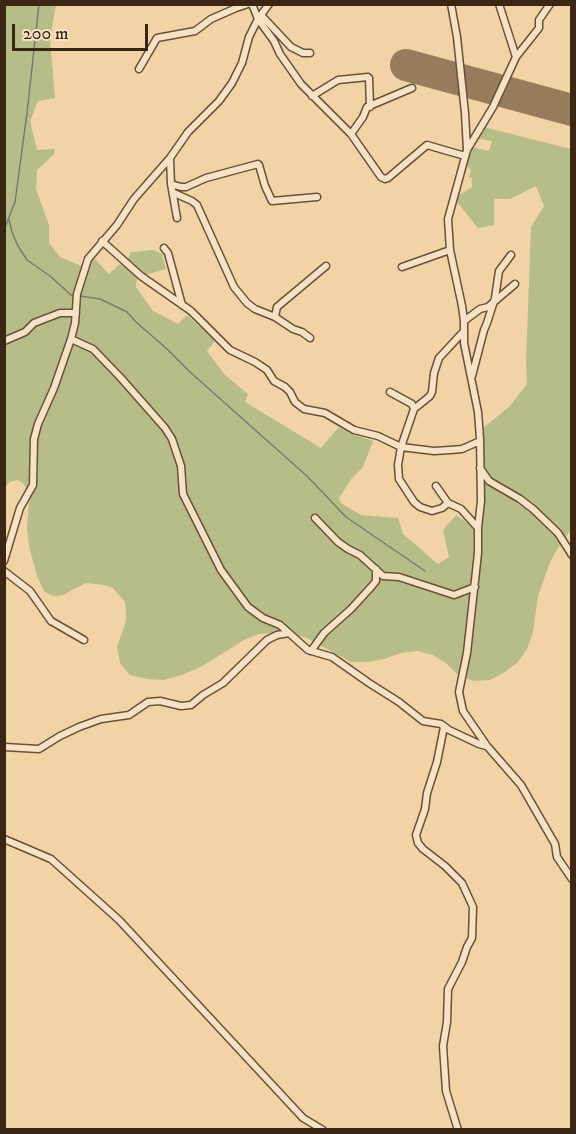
<!DOCTYPE html>
<style>
body{margin:0}
#map{position:relative;width:576px;height:1134px;overflow:hidden;background:#f2d3a6;font-family:"IM FELL DW Pica",serif}
canvas{display:block}
.frame{position:absolute;inset:0;border:6px solid #3a2612;pointer-events:none}
.scale{position:absolute;left:12px;top:24px;width:136px;height:27px;box-sizing:border-box;border:3px solid #3a2612;border-top:0;padding-left:8px;font-size:18px;line-height:21px;white-space:nowrap;color:#3a2612;-webkit-text-stroke:4px #f7e2c5;paint-order:stroke}
</style>
<div id="map">
<canvas width="576" height="1134"></canvas>
<div class="frame"></div>
<div class="scale">200 m</div>
</div>
<script>
const g = document.querySelector('canvas').getContext('2d');
g.lineJoin = 'round';
function paint(path, color) { g.fillStyle = color; g.fill(path, 'evenodd'); }
const toPath = rows => new Path2D(rows.map(r => 'M' + r).join(''));
function stroke(path, color, width, dash) { g.strokeStyle = color; g.lineWidth = width; g.lineCap = dash ? 'butt' : 'round'; g.setLineDash(dash || []); g.stroke(path); }
paint(toPath([
 [56,4,50,40,55,98,38,101,30,121,37,150,55,149,54,154,37,170,36,189,49,225,49,243,60,257,86,268,90,261,95,259,109,274,120,264,124,266,131,252,153,250,162,254,166,269,137,277,136,287,153,311,178,324,187,315,215,341,207,351,225,375,248,394,245,402,321,448,339,427,349,433,373,441,363,467,352,478,339,498,341,503,361,515,398,518,403,534,438,564,449,557,443,530,456,515,469,524,478,526,482,429,510,406,527,384,526,362,531,227,544,206,536,186,510,199,494,199,494,225,478,228,457,202,459,195,472,187,472,178,469,177,471,170,466,165,471,147,489,151,492,141,475,138,480,126,571,149,571,530,558,548,550,562,538,596,533,632,527,649,517,663,505,672,490,680,473,681,458,675,447,664,433,655,418,651,401,653,384,659,368,662,351,662,307,638,291,634,275,633,259,634,244,640,199,668,181,675,164,680,147,679,130,675,120,663,117,647,126,621,126,612,125,602,113,588,104,585,86,583,63,595,53,596,45,592,41,585,37,576,29,546,27,528,29,502,28,492,24,484,18,480,10,482,5,487,5,5]
]), '#b7bd89');
stroke(toPath([
 [9,220,12,232,18,246,27,260,50,276,71,295,75,296],
 [4,230,15,202,27,113,39,4],
 [80,296,100,299,127,312,136,322,167,349,190,372,308,477,346,517,425,571]
]), '#777c72', 1.5);
stroke(toPath([
 [406,65,572,110]
]), '#967c5c', 32);
const minor = toPath([
 [252,4,258,19,274,41,280,54,301,84,351,134,381,177,385,179,388,178,427,145,465,156],
 [451,4,457,37,465,113,467,150],
 [499,4,516,57],
 [550,4,539,20,539,28,516,57,493,107,467,150,448,219,450,250,462,306,464,321,464,343,478,412,480,439,481,501,478,528,478,553,467,653,459,692,463,711,487,746,521,785,555,844,557,857,572,879],
 [261,15,291,47,303,53,310,53],
 [139,69,157,38,195,31,211,19,236,8,248,4],
 [312,96,338,80,368,77,369,78,370,107],
 [351,134,363,117,367,107,412,88],
 [170,159,171,184,177,218],
 [171,184,181,187,186,187,206,178,258,164,259,165,265,186,272,201,317,197],
 [174,193,192,201,197,205,234,287,247,303,255,309,275,317,293,329,302,332,310,338],
 [102,241,141,276,191,311,230,350,255,362,267,370,274,381,285,387,290,392,295,402,304,409,325,413,354,430,378,436,401,447,434,451,450,450,462,449,480,441],
 [164,248,168,253,182,305],
 [402,267,450,250],
 [275,317,277,307,326,266],
 [464,321,480,309,488,307,515,284],
 [71,339,93,349,120,377,165,428,172,439,181,466,183,494,221,570,248,607,263,618,280,625,308,650,332,657,369,683,399,702,423,721,441,724,449,730,479,744,486,746],
 [4,341,25,332,34,323,60,313,76,313],
 [472,376,484,330,487,323,495,298,499,271,511,255],
 [390,392,412,404,414,409],
 [480,468,489,481,520,499,533,509,558,533,572,555],
 [436,486,448,503,461,509,478,528],
 [448,503,442,508,432,511,420,507,414,502,399,479,398,465,401,447,414,409,430,396,432,392,434,373,439,358,464,331],
 [315,518,338,542,348,549,360,555,383,576,399,577,454,595,475,587],
 [4,561,20,508,33,485,34,439,38,424,54,388,71,339,75,323,77,294,88,259,117,225,134,199,170,158,188,132,219,101,232,83,242,63,249,37,258,19,269,4],
 [4,571,30,591,51,621,84,640],
 [311,651,324,633,351,609,372,586,376,581,376,569],
 [444,727,437,762,427,793,425,809,416,835,418,843,423,849,445,866,462,883,473,907,472,938,467,947,462,962,448,989,447,1022,443,1046,446,1091,458,1130],
 [4,747,39,749,60,736,79,727,101,719,129,715,148,702,160,701,181,706,191,705,203,695,223,683,267,640,277,635,289,633],
 [4,839,51,859,119,920,303,1118,323,1130]
]);
stroke(minor, '#685137', 9);
stroke(minor, '#f7e2c5', 6);
</script>
